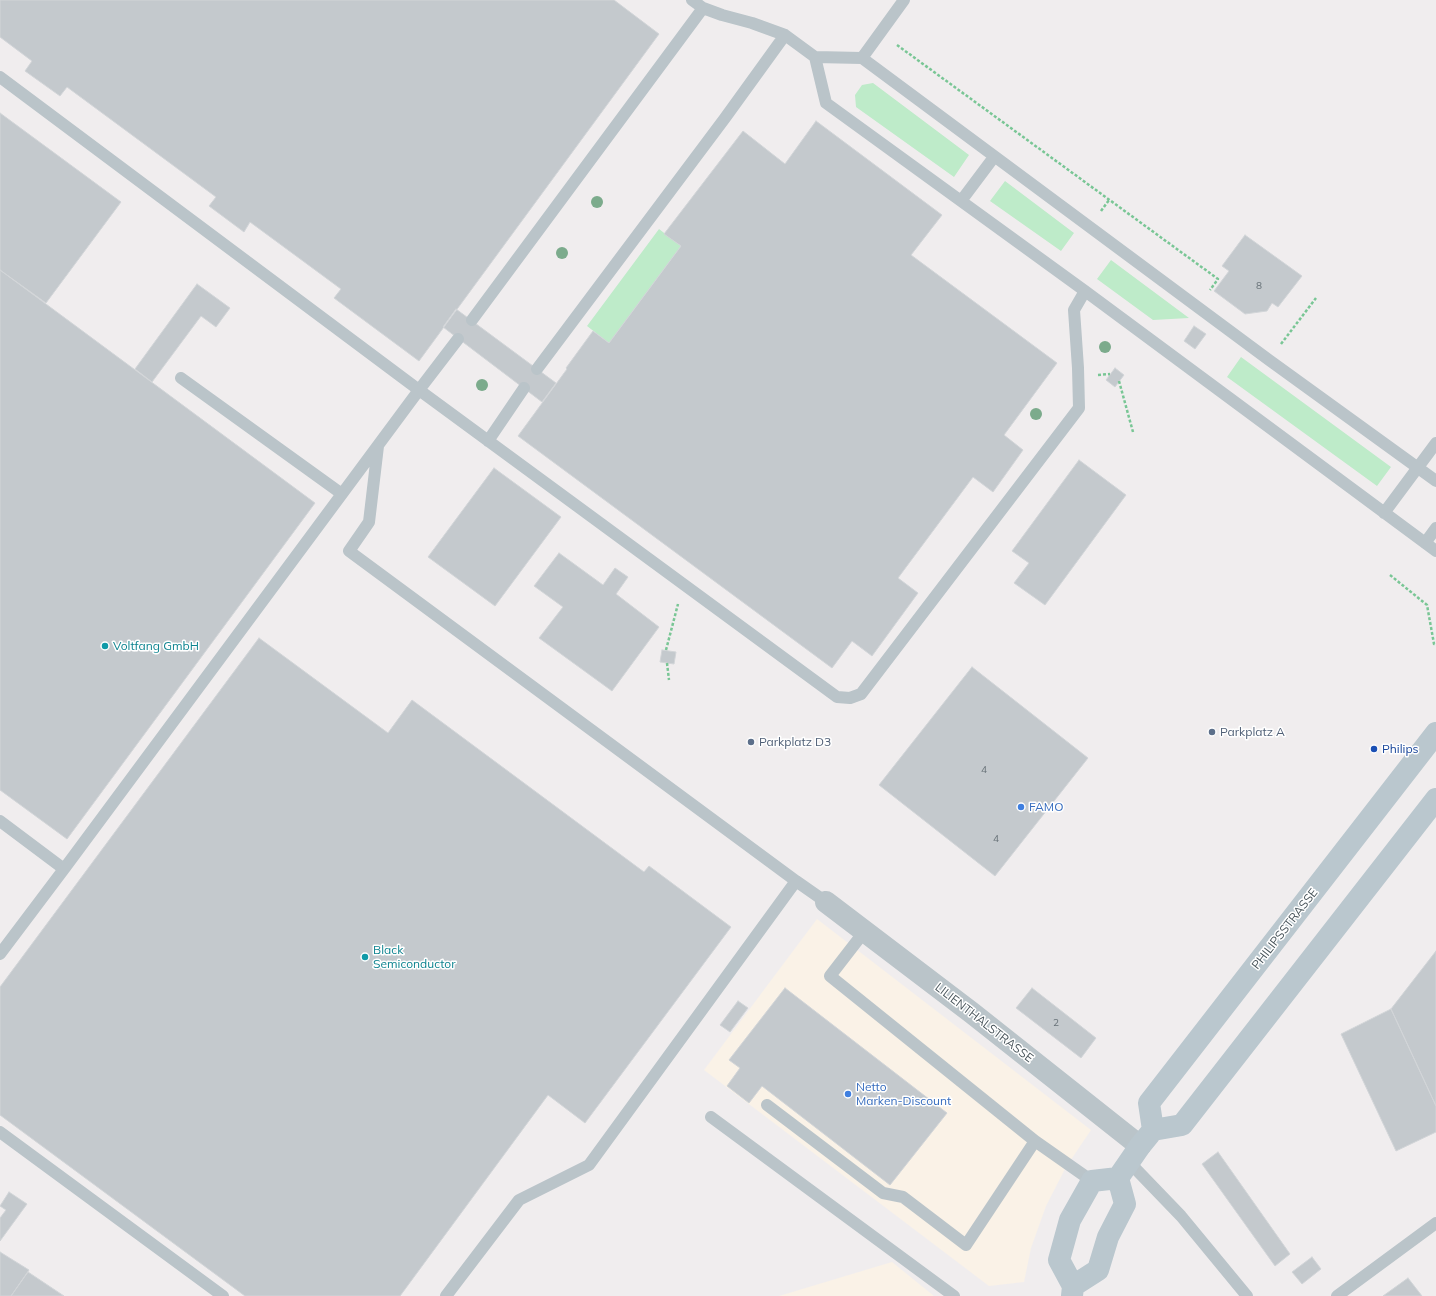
<!DOCTYPE html>
<style>
body{margin:0}
canvas{display:block;background:#f0edee}
</style>
<canvas width="1436" height="1296"></canvas>
<script>
const g = document.querySelector('canvas').getContext('2d');
g.lineJoin = 'round';
function paint(path, color) { g.fillStyle = color; g.fill(path, 'evenodd'); }
const toPath = rows => new Path2D(rows.map(r => 'M' + r).join(''));
function stroke(path, color, width, dash) { g.strokeStyle = color; g.lineWidth = width; g.lineCap = dash ? 'butt' : 'round'; g.setLineDash(dash || []); g.stroke(path); }
function label(font, color, halo, rows, align = 'center') {
  g.font = font + ' Mulish,sans-serif'; g.lineWidth = 3; g.setLineDash([]); g.textBaseline = 'middle'; g.strokeStyle = halo; g.fillStyle = color; for (const [text, x, y, turn = 0] of rows) {
    g.save(); g.translate(x, y); g.rotate((+turn || 0) * Math.PI / 180); g.textAlign = isNaN(turn) ? turn : align; if (halo) g.strokeText(text, 0, 0); g.fillText(text, 0, 0); g.restore();
  }
}
paint(toPath([
 [817,919,1091,1130,1066,1167,1046,1206,1031,1248,1024,1282,989,1286,704,1070],
 [892,1262,934,1296,779,1296]
]), '#faf2e7');
paint(toPath([
 [873,83,969,155,954,177,856,107,855,95,862,85],
 [1005,181,1074,233,1061,251,990,201],
 [659,229,681,246,609,343,587,326],
 [1111,260,1189,318,1153,320,1097,279],
 [1241,357,1391,467,1377,486,1227,377]
]), '#beebc9');
const building = toPath([
 [0,0,614,0,659,34,419,361,334,298,341,289,250,222,244,232,209,206,216,197,67,87,60,96,25,71,32,61,0,37,0,0],
 [0,113,121,202,46,303,0,270,0,113],
 [816,121,942,215,911,255,1057,363,1004,435,1023,450,993,492,973,477,898,578,918,593,872,656,852,641,832,668,518,436,567,369,566,368,593,331,609,343,681,246,664,234,743,131,785,164,816,121],
 [1245,235,1302,276,1278,307,1272,303,1267,311,1245,314,1214,291,1229,271,1222,266,1245,235],
 [0,270,315,503,67,839,0,790,0,270],
 [197,284,230,308,216,327,201,316,152,382,135,369,197,284],
 [456,309,556,383,542,402,443,327,456,309],
 [1194,326,1206,334,1195,349,1184,341,1194,326],
 [1115,368,1124,375,1115,387,1106,380,1115,368],
 [1079,460,1126,495,1045,605,1014,583,1029,563,1012,551,1079,460],
 [494,468,561,517,495,606,428,557,494,468],
 [559,553,603,585,615,568,628,577,616,594,659,627,612,691,539,638,563,607,534,586,559,553],
 [259,638,388,733,412,700,644,872,649,866,731,927,585,1123,548,1095,400,1296,245,1296,0,1115,0,987,259,638],
 [662,650,676,652,674,664,660,662,662,650],
 [972,667,1088,758,995,876,879,785,972,667],
 [1436,951,1436,1106,1391,1009,1436,951],
 [785,988,947,1113,890,1185,762,1086,749,1103,727,1086,740,1068,729,1060,785,988],
 [1032,988,1096,1038,1081,1058,1016,1008,1032,988],
 [738,1001,748,1008,730,1032,720,1025,738,1001],
 [1391,1009,1436,1106,1436,1132,1396,1151,1341,1034,1391,1009],
 [1218,1152,1290,1254,1275,1266,1202,1164,1218,1152],
 [9,1192,27,1204,0,1241,0,1218,6,1210,0,1206,9,1192],
 [0,1252,29,1270,11,1296,0,1296,0,1252],
 [1312,1257,1321,1269,1302,1284,1292,1272,1312,1257],
 [28,1272,64,1296,11,1296,28,1272],
 [1408,1278,1422,1296,1383,1296,1408,1278]
]);
paint(building, '#c4c9cd');
stroke(building, '#d2d5d8', 1);
stroke(toPath([
 [897,45,1218,279,1210,290],
 [1101,211,1109,200],
 [1281,344,1316,298],
 [1098,375,1110,374],
 [1119,381,1133,432],
 [1390,575,1427,605,1434,644,1436,645],
 [666,650,678,604],
 [667,663,669,680]
]), '#79c695', 2.5, [3, 2]);
stroke(toPath([
 [692,0,703,8,722,15,752,23,785,35,815,57],
 [862,58,904,0],
 [0,77,419,390,837,697,850,698,861,694,1079,408,1078,368,1074,310,1085,291],
 [961,201,994,157],
 [472,320,703,8],
 [537,369,725,118,785,35],
 [181,378,342,494],
 [488,441,524,388],
 [378,446,369,522,349,551,796,881,826,902],
 [1436,481,1269,360,862,58,815,57,826,103,1085,291,1436,551],
 [1384,513,1436,443],
 [1425,543,1436,528],
 [0,821,64,869,419,390,458,339],
 [864,932,830,976,1035,1141,1092,1181],
 [0,954,64,869],
 [767,1105,883,1193,903,1197,966,1245,1035,1141],
 [711,1117,954,1296],
 [0,1132,223,1296],
 [1129,1162,1181,1216,1247,1296],
 [446,1296,519,1200,589,1165,796,881],
 [1337,1296,1436,1223]
]), '#bac4c9', 12);
stroke(toPath([
 [826,902,972,1013,1140,1146]
]), '#bac4c9', 22);
stroke(toPath([
 [1153,1130,1149,1103,1436,733],
 [1073,1286,1098,1270,1108,1237,1125,1204,1118,1178,1140,1146,1153,1130,1182,1125,1436,799],
 [1072,1296,1073,1286,1059,1260,1070,1220,1092,1181,1118,1178]
]), '#bac7ce', 22);
g.fillStyle = '#7cab8c';
for (const [x, y] of [
 [597,202],
 [562,253],
 [1105,347],
 [482,385],
 [1036,414]
]) { g.beginPath(); g.arc(x, y, 6, 0, 2 * Math.PI); g.fill(); }
for (const [x, y, r, color] of [
 [105,646,4,"#0f9aa8"],
 [1212,732,4,"#5c6f8a"],
 [751,742,4,"#5c6f8a"],
 [1374,749,4,"#1a4fb4"],
 [1021,807,4,"#3f7fe0"],
 [365,957,4,"#0f9aa8"],
 [848,1094,4,"#3f7fe0"]
]) { const dot = new Path2D(); dot.arc(x, y, r, 0, 2 * Math.PI); g.fillStyle = color; g.fill(dot); stroke(dot, '#fff', 1.5); }
label('10px', '#667076', null, [
 ["8",1259,286],
 ["4",984,770],
 ["4",996,839],
 ["2",1056,1023]
]);
label('12px', '#0d838f', '#fff', [
 ["Voltfang GmbH",113,646],
 ["Black",373,950],
 ["Semiconductor",373,964]
], 'left');
label('12px', '#4e5e75', '#fff', [
 ["Parkplatz A",1220,732],
 ["Parkplatz D3",759,742]
], 'left');
label('12px', '#164399', '#fff', [
 ["Philips",1382,749]
], 'left');
label('12px', '#366cbe', '#fff', [
 ["FAMO",1029,807],
 ["Netto",856,1087],
 ["Marken-Discount",856,1101]
], 'left');
label('12px', '#475359', '#fff', [
 ["PHILIPSSTRASSE",1285,929,-52],
 ["LILIENTHALSTRASSE",984,1023,38]
]);
</script>
